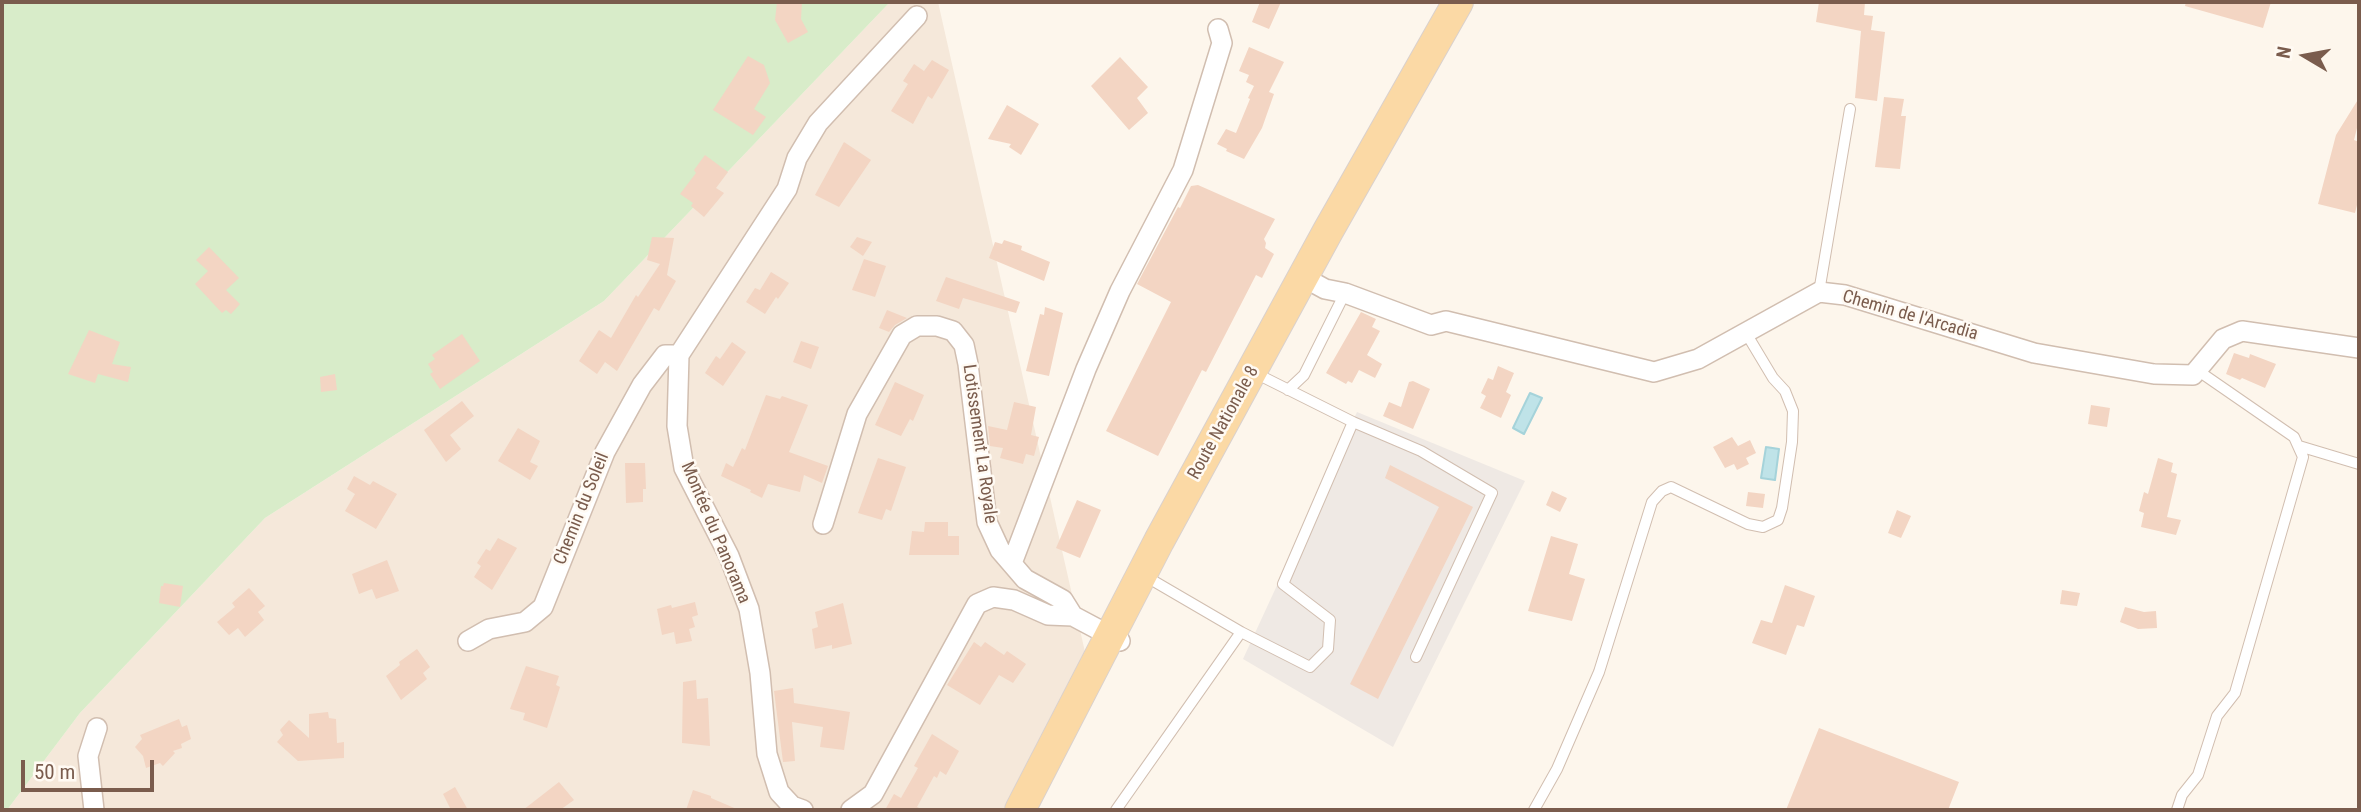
<!DOCTYPE html>
<meta charset="utf-8">
<style>
body{margin:0}
#map{position:relative;width:2361px;height:812px;overflow:hidden;background:#fdf6ec;font-family:"Roboto Condensed",sans-serif}
canvas{display:block}
.frame{position:absolute;inset:0;border:4px solid #7a5c4d;pointer-events:none}
.north{position:absolute;left:2270px;top:21px;width:70px;height:70px;-webkit-text-stroke:5px #fffaf3;paint-order:stroke;rotate:280deg;font-size:19px;font-weight:700;line-height:28px;text-align:center;color:#7a5c4d}
.north::after{content:'';display:block;margin:auto;width:24px;height:32px;background:#7a5c4d;clip-path:polygon(50% 0,100% 100%,50% 72%,0 100%)}
.scale{position:absolute;left:21px;top:760px;width:133px;height:32px;box-sizing:border-box;border:4px solid #7a5c4d;border-top:0;padding-left:9px;font-size:21px;line-height:24px;white-space:nowrap;color:#7a5c4d;-webkit-text-stroke:5px #fffaf3;paint-order:stroke}
</style>
<div id="map">
<canvas width="2361" height="812"></canvas>
<div class="frame"></div>
<div class="north">N</div>
<div class="scale">50 m</div>
</div>
<script>
const g = document.querySelector('canvas').getContext('2d');
g.lineJoin = 'round';
function paint(path, color) { g.fillStyle = color; g.fill(path, 'evenodd'); }
const toPath = rows => new Path2D(rows.map(r => 'M' + r).join(''));
function stroke(path, color, width, dash) { g.strokeStyle = color; g.lineWidth = width; g.lineCap = dash ? 'butt' : 'round'; g.setLineDash(dash || []); g.stroke(path); }
function label(font, color, halo, rows, align = 'center') {
  g.font = font + ' "Roboto Condensed",sans-serif'; g.lineWidth = 5; g.setLineDash([]); g.textBaseline = 'middle'; g.strokeStyle = halo; g.fillStyle = color; for (const [text, x, y, turn = 0] of rows) {
    g.save(); g.translate(x, y); g.rotate((+turn || 0) * Math.PI / 180); g.textAlign = isNaN(turn) ? turn : align; if (halo) g.strokeText(text, 0, 0); g.fillText(text, 0, 0); g.restore();
  }
}
paint(toPath([
 [890,2,938,2,1085,652,1003,810,7,810,80,713,265,518,604,301]
]), '#f5e8da');
paint(toPath([
 [1357,412,1525,481,1393,747,1243,659]
]), '#efe9e4');
paint(toPath([
 [2,2,890,2,604,301,265,518,80,713,7,810,2,810]
]), '#d8ecc9');
const water = toPath([
 [1530,393,1542,398,1524,434,1513,428,1530,393],
 [1766,447,1779,449,1775,480,1761,478,1766,447]
]);
paint(water, '#bfe3e8');
stroke(water, '#a5d3da', 2);
paint(toPath([
 [777,2,802,2,801,19,808,32,788,43,775,20],
 [1260,2,1281,2,1269,29,1252,22],
 [1819,2,1865,2,1864,15,1873,16,1871,30,1885,32,1877,101,1855,98,1861,31,1816,22],
 [2186,2,2271,2,2263,28,2185,6],
 [1249,47,1284,62,1269,92,1274,94,1262,128,1244,159,1226,151,1227,149,1217,144,1226,129,1236,133,1250,99,1248,98,1254,86,1246,82,1249,75,1239,71],
 [748,56,764,65,770,83,754,109,766,117,753,135,713,110],
 [1120,57,1148,87,1137,98,1148,113,1129,130,1091,86],
 [932,60,949,70,932,99,928,96,913,124,891,111,908,84,903,81,914,64,924,71],
 [1884,97,1904,99,1901,116,1906,116,1900,169,1875,167],
 [2359,98,2359,120,2354,140,2359,142,2359,197,2355,213,2318,204,2336,135],
 [1007,105,1039,124,1021,155,1009,147,1011,144,988,139],
 [844,142,871,160,839,207,815,195],
 [705,155,728,172,716,188,724,193,704,217,691,206,693,203,680,194,696,173,694,170],
 [1198,185,1275,219,1264,239,1266,243,1265,248,1274,254,1262,278,1256,275,1206,372,1202,370,1158,456,1106,431,1171,302,1137,284,1178,207,1180,208,1191,186],
 [652,237,674,238,667,275,676,281,659,311,654,308,617,371,605,362,597,374,579,361,599,330,611,338,636,295,638,297,660,264,647,260],
 [857,237,872,242,863,256,850,247],
 [1004,240,1022,246,1021,250,1050,262,1044,281,989,258,995,242,1002,244],
 [209,247,239,278,226,290,240,304,231,314,226,310,222,313,195,284,208,271,196,260],
 [864,259,886,266,875,297,852,290],
 [771,272,789,283,778,299,776,297,765,314,746,302,755,288,760,290],
 [946,277,1020,302,1016,313,963,298,959,309,936,301],
 [1045,307,1063,313,1049,376,1026,371,1040,314,1044,315],
 [887,310,907,318,895,325,889,332,879,328],
 [1361,312,1376,319,1372,327,1380,331,1367,355,1382,364,1375,378,1359,370,1352,383,1348,381,1346,384,1326,373],
 [89,330,120,342,112,364,131,367,128,382,98,374,95,383,68,374],
 [462,334,480,361,440,389,430,374,433,372,428,364,435,359,432,355],
 [801,341,819,347,811,369,793,362],
 [732,342,746,352,723,386,705,373,716,356,720,359],
 [2234,353,2249,358,2250,354,2276,364,2265,388,2242,378,2240,380,2226,374],
 [1498,366,1514,373,1506,392,1511,395,1501,418,1480,408,1486,396,1481,393,1488,378,1493,380],
 [335,374,337,390,321,392,320,377],
 [1413,381,1430,389,1413,429,1383,416,1389,402,1401,407,1409,382],
 [895,382,924,395,913,421,910,419,901,436,875,425],
 [766,395,780,399,782,396,808,405,789,452,828,466,822,483,804,475,800,492,768,484,762,498,750,492,751,490,721,476,726,463,733,467,742,448,745,450],
 [462,401,474,416,450,435,461,449,446,462,424,430],
 [1014,402,1036,407,1031,435,1039,437,1034,456,1026,454,1023,464,1000,458,1003,448,990,446,988,426,1007,430],
 [2091,405,2110,408,2107,427,2088,424],
 [518,428,540,441,530,462,538,466,530,480,498,461],
 [1732,437,1738,446,1750,440,1756,453,1746,458,1749,464,1737,470,1734,464,1725,468,1713,447],
 [878,458,906,467,891,511,886,509,882,520,858,513],
 [2158,458,2173,463,2171,472,2177,474,2167,517,2181,520,2176,535,2141,527,2144,513,2139,511,2144,492,2148,494],
 [625,463,645,463,646,489,643,489,643,502,626,503],
 [1390,465,1473,507,1378,699,1350,684,1439,507,1385,478],
 [354,476,370,485,373,481,397,494,376,529,345,511,355,494,347,489],
 [1552,491,1567,498,1560,512,1546,505],
 [1748,492,1765,494,1763,508,1746,506],
 [1077,500,1101,510,1080,558,1056,548],
 [1897,510,1911,516,1901,538,1888,533],
 [925,522,948,522,948,536,959,536,959,555,909,555,912,531,924,532],
 [1551,536,1578,544,1569,574,1585,579,1572,621,1528,611],
 [498,538,517,548,492,590,474,577,481,566,477,563,486,549,490,551],
 [387,560,399,591,376,599,372,589,359,594,352,574],
 [164,583,183,586,180,607,159,603,161,586,163,586],
 [1785,585,1815,596,1804,627,1797,625,1786,655,1752,643,1761,620,1772,623],
 [249,588,265,606,258,612,264,620,245,637,238,628,229,635,217,622,235,607,232,603],
 [2062,590,2080,593,2077,606,2060,604],
 [695,602,698,615,692,617,695,627,689,629,692,641,676,644,674,632,662,635,657,609,671,605,672,608],
 [843,603,852,644,832,649,832,645,815,649,812,629,818,627,815,612],
 [2125,607,2144,612,2156,611,2157,628,2138,629,2120,622],
 [974,642,981,647,985,642,1004,655,1007,651,1026,664,1013,683,999,675,980,705,947,685],
 [417,649,430,667,423,673,427,679,401,700,386,676,400,665,399,662],
 [526,666,559,676,556,685,560,687,547,728,523,720,525,713,510,709],
 [696,680,697,699,708,698,710,746,682,743,683,682],
 [793,688,794,703,850,712,844,750,820,747,823,727,792,722,795,761,783,762,774,691],
 [328,712,329,718,336,719,337,743,344,742,344,758,298,761,277,742,283,735,280,730,289,720,309,738,309,714],
 [179,719,182,727,187,725,191,739,181,744,182,748,173,751,175,753,163,766,160,763,146,768,143,756,135,747,142,739,140,735],
 [1819,728,1959,782,1948,810,1786,810],
 [932,734,959,751,946,775,940,771,937,778,934,776,917,807,924,810,885,810,894,794,901,798,918,768,914,766],
 [559,782,574,800,560,810,523,810],
 [455,787,468,810,451,810,443,794],
 [693,790,711,796,711,798,739,810,686,810]
]), '#f3d5c3');
const service = toPath([
 [1819,292,1850,109],
 [1288,390,1304,375,1345,293],
 [1353,422,1421,451,1492,493,1416,657],
 [2299,446,2359,464],
 [1145,576,1241,632,1310,667,1328,649,1330,620,1283,584,1353,422,1253,372],
 [1116,810,1241,632],
 [1534,810,1557,769,1599,672,1652,502,1662,491,1671,487,1748,524,1763,527,1778,520,1782,508,1792,442,1793,411,1785,391,1773,378,1746,333],
 [2177,810,2182,795,2198,775,2217,716,2235,693,2303,457,2294,437,2197,370]
]);
const minor = toPath([
 [1303,277,1325,289,1345,293,1431,325,1446,321,1654,372,1698,359,1819,292,1845,295,2034,353,2154,374,2193,375,2223,339,2242,331,2359,348],
 [823,524,857,414,902,335,917,326,937,326,953,331,964,345,968,364,987,522,1000,550,1025,579,1063,600,1073,616],
 [1012,563,1086,369,1120,291,1183,170,1222,43,1218,29],
 [468,641,489,629,525,622,543,607,605,452,642,385,665,355,679,355],
 [94,810,88,756,97,728],
 [803,810,792,806,779,792,767,754,760,673,749,609,729,556,684,468,677,426,679,355,787,189,797,158,818,123,917,16],
 [851,810,873,794,977,604,993,597,1014,600,1048,615,1073,616,1120,641]
]);
const primary = toPath([
 [1020,810,1159,541,1328,231,1458,2]
]);
stroke(service, '#d1beb0', 12);
stroke(minor, '#d1beb0', 22);
stroke(primary, '#dad1cd', 32);
stroke(service, '#fff', 10);
stroke(minor, '#fff', 19);
stroke(primary, '#fbd9a5', 30);
label('18px', '#7a5c4d', '#fffaf3', [
 ["Chemin de l'Arcadia",1910,316,16],
 ["Route Nationale 8",1224,423,-61],
 ["Lotissement La Royale",979,444,82],
 ["Chemin du Soleil",582,509,-68],
 ["Montée du Panorama",715,533,67]
]);
</script>
